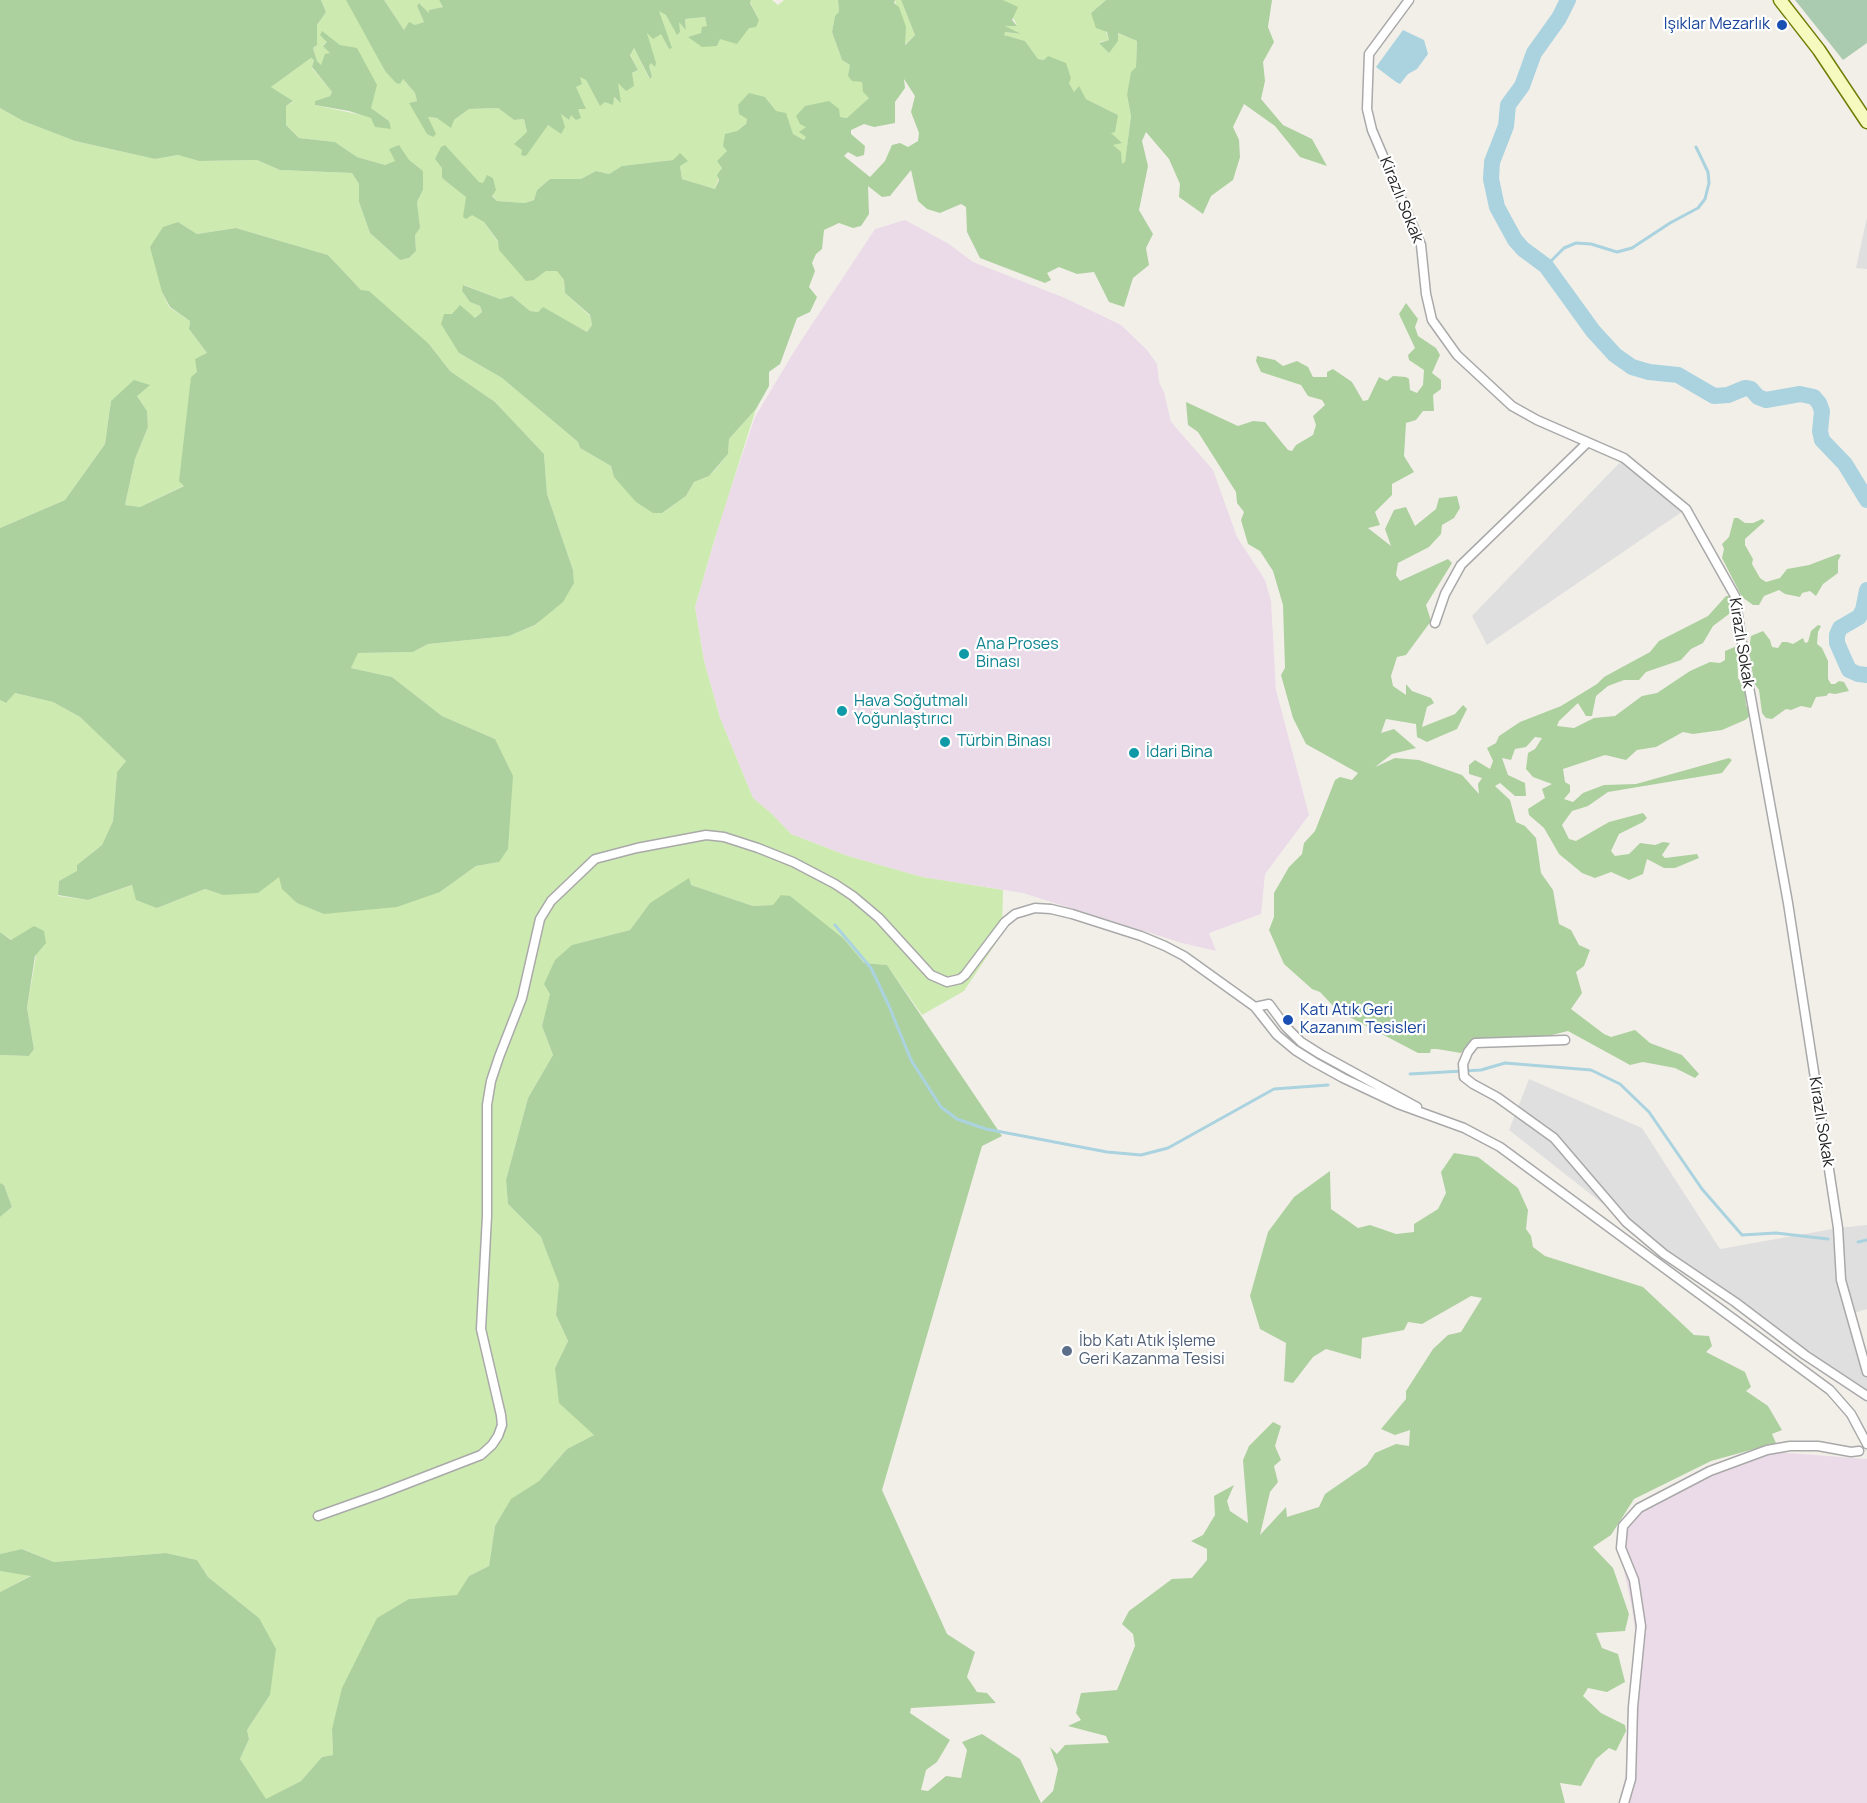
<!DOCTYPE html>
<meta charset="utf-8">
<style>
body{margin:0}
canvas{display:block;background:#f2efe9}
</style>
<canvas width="1867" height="1803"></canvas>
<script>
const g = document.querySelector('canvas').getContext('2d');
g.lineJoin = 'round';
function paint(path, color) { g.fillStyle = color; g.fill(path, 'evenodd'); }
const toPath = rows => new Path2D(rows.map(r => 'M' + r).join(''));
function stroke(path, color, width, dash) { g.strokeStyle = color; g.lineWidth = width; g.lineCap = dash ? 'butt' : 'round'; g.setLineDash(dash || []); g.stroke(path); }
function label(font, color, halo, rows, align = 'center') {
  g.font = font + ' Manrope,sans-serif'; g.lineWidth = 4.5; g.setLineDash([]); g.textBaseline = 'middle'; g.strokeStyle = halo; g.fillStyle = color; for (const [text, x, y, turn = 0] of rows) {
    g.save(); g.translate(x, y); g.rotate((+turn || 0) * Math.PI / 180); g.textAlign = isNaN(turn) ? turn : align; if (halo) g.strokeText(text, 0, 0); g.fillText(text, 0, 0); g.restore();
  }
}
paint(toPath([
 [1867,217,1867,269,1856,268],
 [1624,458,1686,509,1487,645,1472,616],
 [1529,1079,1642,1128,1720,1249,1838,1228,1867,1225,1867,1309,1851,1314,1867,1372,1867,1396,1626,1222,1509,1130]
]), '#e0dfdf');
paint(toPath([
 [905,220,949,244,973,262,1065,298,1121,325,1147,350,1157,364,1159,382,1164,392,1171,422,1213,470,1237,537,1265,580,1271,601,1276,690,1309,815,1265,874,1261,914,1209,933,1216,951,1182,943,1023,893,922,877,848,856,791,834,772,814,753,798,720,718,704,661,695,607,723,511,755,417,795,350,875,229],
 [1776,1452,1867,1459,1867,1803,1619,1803,1627,1769,1635,1631,1632,1608,1619,1547,1621,1531,1641,1505,1733,1465]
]), '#ebdbe8');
paint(toPath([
 [321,0,346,0,350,4,385,71,402,78,415,93,417,101,410,103,427,117,454,120,469,109,498,108,514,120,524,119,527,132,549,125,561,134,561,113,569,120,570,114,578,109,585,109,576,87,580,76,586,80,600,105,613,97,620,102,617,82,638,70,630,54,634,48,649,78,652,76,649,66,650,63,647,32,661,33,669,49,658,10,679,21,686,29,685,19,705,17,708,26,702,33,689,37,719,39,749,27,759,20,750,2,751,0,772,0,778,5,784,0,838,0,839,13,835,16,832,32,842,60,850,65,862,82,870,97,848,118,839,117,807,127,807,137,804,140,793,134,765,97,747,119,746,124,737,131,727,151,715,189,682,179,680,166,673,160,623,166,609,174,596,171,581,179,550,179,537,190,534,200,525,203,497,201,483,184,479,183,445,146,442,178,466,196,472,214,484,222,498,242,534,280,546,271,557,270,564,280,565,293,590,316,592,325,587,332,543,308,538,312,530,311,512,296,500,299,464,285,462,291,470,302,480,306,482,312,475,318,459,353,502,378,578,442,580,448,611,466,614,477,662,513,686,496,694,482,709,476,715,470,728,454,729,439,756,409,714,541,695,607,704,661,720,718,753,798,772,814,791,834,848,856,922,877,1003,890,1002,934,964,991,922,1015,887,965,864,963,844,939,773,905,753,906,691,885,650,903,630,930,573,945,551,994,542,1026,553,1055,528,1098,506,1180,508,1204,541,1237,560,1284,556,1315,568,1341,555,1368,594,1435,567,1449,539,1481,511,1500,495,1526,489,1566,469,1576,457,1596,409,1599,332,1729,333,1755,322,1757,301,1781,265,1800,240,1759,249,1739,247,1730,270,1695,259,1618,208,1577,197,1560,166,1553,54,1562,23,1549,0,1554,0,1217,12,1207,4,1185,0,1183,0,1055,29,1056,34,1049,27,1008,36,956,0,932,0,700,6,703,15,693,53,702,80,717,126,761,117,772,113,821,102,845,77,865,78,871,59,881,58,896,88,900,133,885,157,908,205,889,223,895,279,877,440,892,476,866,499,862,495,739,442,716,392,677,351,668,357,653,413,652,428,644,509,636,536,625,574,583,573,570,547,494,544,454,495,402,450,371,429,344,361,290,328,255,236,228,197,234,178,222,162,292,169,307,190,321,189,329,207,353,197,372,185,485,140,507,125,505,135,459,148,427,147,411,137,396,111,401,105,444,65,500,0,528,0,108,23,121,75,141,155,159,179,155,199,161,257,160,280,170,352,173,359,184,359,202,370,233,400,260,409,258,416,251,415,235,419,228,417,202,423,190,423,171,409,161,396,161,385,165,357,157,335,142,299,138,286,125,286,106,293,102,271,87,311,58,314,60,312,68,332,92,330,96,315,101,315,105,389,121,371,108,340,45,327,42,323,45,331,53,321,66,317,61,313,48,317,45,317,25,326,12],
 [384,0,439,0,443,7,430,10,430,14,420,4,417,6,424,22,404,30],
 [895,0,901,0,915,35,904,45],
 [1003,0,1106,0,1091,13,1106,32,1109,40,1099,42,1109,53,1117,33,1137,41,1136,67,1127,95,1131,115,1125,163,1122,164,1112,145,1111,133,1118,115,1086,99,1078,87,1074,93,1069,83,1044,60,1038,59,1025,41,1003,35,1005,32,1019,34,1003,25,1017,25],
 [0,1571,32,1575,0,1592]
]), '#cdebb0');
paint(toPath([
 [0,0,321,0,326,12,317,25,317,45,313,48,317,61,321,65,325,54,330,53,323,46,327,42,320,35,322,31,340,45,357,48,377,85,371,108,389,121,391,129,375,127,371,118,349,111,315,105,315,101,330,96,332,92,312,67,314,60,311,58,271,87,293,101,286,106,286,125,299,138,335,142,357,157,385,165,395,161,389,149,399,145,409,160,423,171,423,190,417,202,420,228,415,235,416,251,409,258,400,260,370,233,359,202,359,184,352,173,280,170,257,160,199,161,178,155,155,159,75,141,23,121,0,108],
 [346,0,384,0,404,30,409,22,415,25,424,22,417,6,419,3,429,13,429,10,443,7,439,0,751,0,750,3,759,20,756,27,749,28,737,44,720,39,717,46,702,47,688,37,701,33,702,27,707,26,705,17,685,19,686,30,679,22,680,32,677,35,666,15,659,11,672,48,669,49,661,34,653,39,647,33,656,63,655,67,651,63,649,66,652,76,650,79,634,48,630,55,638,70,632,73,634,86,626,91,618,83,621,103,614,97,613,105,605,102,600,106,586,80,580,77,582,84,576,87,586,109,578,109,581,118,576,120,571,115,569,120,561,114,565,127,561,134,548,125,526,156,521,155,522,150,514,144,527,132,524,119,514,120,498,108,469,109,454,120,451,128,437,118,428,117,436,134,433,137,427,134,409,103,417,101,415,93,403,79,400,84,396,83,385,71],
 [838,0,895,0,894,3,899,7,906,27,905,45,915,35,901,0,1003,0,1018,7,1012,20,1017,26,1005,26,1021,34,1005,32,1004,35,1025,41,1038,59,1044,60,1048,56,1066,63,1071,78,1069,83,1074,92,1079,86,1086,99,1118,115,1115,132,1111,133,1122,143,1113,145,1121,152,1122,164,1125,162,1131,116,1127,95,1131,72,1136,67,1137,41,1118,33,1118,41,1109,53,1099,43,1109,40,1107,32,1096,28,1091,13,1106,0,1272,0,1268,27,1274,42,1263,62,1265,81,1261,99,1283,125,1312,139,1327,166,1300,157,1275,126,1244,104,1233,127,1239,140,1240,157,1233,180,1211,196,1203,214,1179,197,1180,184,1169,159,1146,132,1142,141,1148,166,1139,210,1153,234,1146,248,1149,265,1133,278,1124,307,1109,302,1094,272,1077,274,1059,267,1047,273,1051,280,1045,283,980,258,967,232,966,207,961,204,940,213,927,209,918,201,911,170,890,196,882,197,868,186,869,214,861,226,853,228,839,223,824,230,822,249,816,254,812,263,815,271,809,287,817,297,810,312,797,318,780,364,769,372,769,386,756,409,729,439,728,454,709,476,694,482,686,496,662,513,653,513,636,502,614,477,611,466,580,448,578,442,502,378,459,353,441,324,444,314,452,314,460,305,475,318,482,312,480,306,470,302,462,291,463,285,500,299,512,296,530,311,538,312,543,307,587,332,592,325,590,315,565,293,564,280,557,271,546,271,534,280,526,281,499,250,498,241,484,222,472,215,466,219,463,217,466,197,442,178,442,168,435,159,441,147,445,145,479,182,483,183,487,175,493,178,496,190,492,196,497,201,525,203,534,200,537,190,550,179,581,179,596,171,609,174,622,166,673,160,680,153,688,161,680,166,682,179,715,189,719,180,717,175,722,168,717,161,727,151,723,146,725,134,737,131,746,124,747,119,739,114,738,105,749,93,765,97,776,111,786,113,793,134,804,140,806,137,799,132,806,127,800,124,796,116,805,106,829,101,839,109,840,117,847,118,869,98,863,92,862,82,852,81,848,76,850,65,842,60,832,32,835,16,839,12],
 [904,79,915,96,911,112,919,133,918,141,908,147,900,143,892,145,885,161,870,177,844,156,848,152,857,157,864,155,865,146,851,134,851,130,864,124,874,127,895,123,895,102,905,88],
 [178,222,197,234,236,228,328,255,361,290,369,291,429,344,450,371,495,402,544,454,547,494,573,570,574,583,563,602,535,625,509,636,428,644,413,652,358,653,351,668,392,677,442,716,495,739,513,776,508,849,499,862,476,866,440,892,397,907,324,914,297,903,282,889,279,877,258,893,223,895,205,889,157,908,136,900,132,885,88,900,58,895,59,881,77,871,77,865,102,845,113,821,117,772,126,761,80,717,53,702,15,693,6,703,0,700,0,528,65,500,105,444,111,401,134,380,150,385,137,396,147,411,148,427,135,459,125,505,140,507,184,486,179,481,191,377,197,372,195,359,207,353,189,329,190,321,170,307,162,292,150,247,163,227],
 [1406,303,1418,319,1415,327,1418,336,1436,348,1440,355,1432,373,1441,380,1441,389,1433,395,1434,411,1423,411,1416,420,1406,423,1404,456,1414,472,1392,484,1392,495,1375,512,1380,525,1368,528,1391,546,1385,529,1394,510,1406,507,1415,526,1436,509,1439,498,1457,496,1460,508,1454,518,1442,525,1441,534,1429,547,1398,563,1396,575,1400,581,1448,559,1452,563,1426,605,1431,621,1406,655,1397,657,1391,676,1393,686,1406,695,1406,684,1412,691,1431,698,1434,703,1427,707,1422,727,1455,714,1463,705,1467,709,1457,729,1427,742,1417,737,1416,724,1386,719,1381,733,1394,729,1416,748,1392,754,1375,767,1395,758,1419,760,1462,775,1479,794,1478,784,1482,778,1469,774,1469,765,1475,760,1490,769,1493,761,1487,748,1496,743,1499,736,1520,722,1561,706,1597,684,1604,677,1650,652,1659,641,1708,616,1726,596,1732,596,1733,611,1713,626,1703,643,1691,649,1681,660,1646,672,1639,680,1624,680,1608,686,1596,696,1592,716,1586,716,1578,703,1559,721,1557,726,1574,728,1594,718,1615,716,1642,696,1657,693,1690,671,1710,662,1720,663,1725,660,1725,651,1737,646,1738,678,1745,689,1746,705,1751,715,1745,720,1722,730,1693,734,1683,732,1656,747,1637,750,1626,760,1605,755,1563,769,1565,782,1570,785,1570,792,1564,799,1573,802,1583,793,1604,785,1636,784,1729,758,1732,760,1722,773,1608,792,1588,806,1572,811,1562,825,1569,839,1576,841,1609,822,1643,813,1647,818,1643,822,1619,834,1611,851,1615,856,1629,854,1640,843,1655,845,1663,842,1670,843,1662,855,1665,858,1697,854,1699,858,1675,868,1664,868,1647,859,1643,874,1629,880,1611,872,1595,878,1582,873,1559,854,1544,828,1529,815,1528,809,1545,798,1542,789,1552,784,1533,777,1526,769,1528,753,1535,749,1542,738,1535,737,1526,747,1515,749,1511,760,1502,758,1508,775,1525,783,1526,796,1515,796,1500,783,1495,786,1510,800,1516,822,1525,826,1536,838,1541,873,1553,890,1559,924,1571,930,1579,945,1590,950,1584,966,1576,972,1582,993,1571,1009,1604,1034,1611,1037,1635,1030,1650,1043,1682,1055,1699,1074,1695,1078,1675,1068,1643,1062,1630,1065,1568,1031,1548,1036,1479,1039,1469,1042,1461,1053,1437,1049,1431,1049,1430,1053,1418,1053,1338,1011,1320,992,1312,989,1284,964,1269,930,1274,917,1274,893,1289,867,1302,854,1304,843,1315,831,1335,780,1340,777,1352,780,1358,773,1306,744,1293,718,1281,675,1285,668,1283,605,1273,571,1260,551,1248,544,1241,520,1244,512,1237,503,1236,492,1198,432,1188,425,1186,402,1238,426,1253,421,1265,422,1288,450,1292,451,1296,445,1313,435,1316,425,1313,416,1325,405,1322,400,1308,396,1301,385,1261,372,1256,361,1257,356,1275,360,1283,366,1297,361,1308,367,1313,377,1327,377,1327,372,1333,369,1352,382,1363,401,1368,400,1379,377,1387,381,1393,376,1406,377,1409,379,1410,390,1417,393,1423,385,1424,370,1409,360,1408,355,1415,348,1399,314],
 [1734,518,1738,518,1745,523,1753,523,1762,519,1765,521,1745,539,1745,545,1753,559,1752,564,1760,578,1766,582,1780,578,1787,569,1809,565,1838,554,1841,555,1838,561,1838,573,1823,584,1816,596,1810,591,1802,593,1800,597,1785,594,1779,590,1764,596,1759,605,1753,605,1742,597,1722,558,1724,549,1722,544,1729,537],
 [1818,625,1821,626,1818,632,1817,644,1822,648,1828,661,1828,679,1831,684,1835,684,1839,681,1844,682,1849,691,1835,694,1829,693,1826,696,1816,697,1811,708,1801,706,1791,710,1786,709,1772,719,1766,718,1762,713,1759,690,1754,683,1749,649,1751,636,1763,631,1770,640,1772,647,1778,648,1782,642,1787,642,1793,644,1803,638,1805,643,1808,642,1811,631],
 [689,878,691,885,753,906,773,905,781,895,790,896,844,939,864,963,887,965,1002,1136,982,1146,882,1490,947,1634,975,1652,967,1677,977,1692,987,1693,996,1703,911,1708,910,1713,950,1740,937,1762,926,1770,921,1790,928,1791,946,1776,961,1778,967,1750,962,1742,982,1734,1020,1759,1041,1803,1053,1791,1058,1769,1050,1747,1057,1754,1065,1745,1109,1743,1106,1736,1068,1726,1081,1720,1076,1713,1081,1693,1117,1690,1135,1646,1133,1634,1122,1624,1129,1611,1172,1579,1192,1578,1207,1560,1207,1549,1191,1541,1203,1535,1215,1515,1214,1496,1234,1485,1227,1501,1230,1511,1248,1523,1243,1460,1249,1446,1273,1422,1281,1426,1275,1446,1281,1460,1274,1466,1278,1482,1270,1492,1260,1535,1286,1507,1287,1517,1319,1507,1325,1494,1367,1465,1375,1453,1396,1444,1409,1446,1410,1430,1395,1435,1381,1429,1406,1399,1406,1391,1433,1349,1448,1335,1461,1332,1482,1298,1471,1296,1422,1324,1408,1322,1404,1330,1362,1338,1361,1359,1326,1349,1313,1357,1293,1383,1284,1381,1286,1343,1260,1329,1250,1296,1268,1232,1294,1197,1330,1171,1331,1209,1358,1228,1370,1225,1396,1234,1414,1232,1414,1224,1438,1209,1446,1193,1441,1172,1454,1153,1478,1157,1518,1188,1528,1210,1526,1229,1531,1236,1533,1247,1545,1256,1643,1287,1694,1335,1709,1336,1712,1346,1706,1352,1745,1372,1751,1387,1746,1391,1768,1406,1782,1430,1772,1434,1776,1443,1711,1461,1634,1499,1611,1535,1593,1547,1613,1568,1629,1614,1625,1631,1596,1633,1602,1648,1618,1654,1625,1682,1607,1692,1588,1688,1583,1696,1601,1713,1625,1725,1626,1731,1616,1751,1609,1748,1596,1759,1581,1786,1560,1783,1565,1803,0,1803,0,1592,31,1576,0,1571,0,1554,22,1549,54,1562,166,1553,197,1560,208,1577,259,1618,276,1649,270,1695,247,1730,249,1739,240,1759,266,1799,301,1781,322,1757,333,1755,332,1729,342,1688,377,1618,409,1599,457,1595,469,1576,489,1566,495,1526,511,1499,539,1481,567,1449,594,1435,559,1403,555,1368,568,1341,556,1315,559,1284,541,1237,508,1204,506,1180,528,1098,553,1055,542,1026,550,994,544,984,555,960,572,945,630,930,650,903],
 [34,926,44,931,46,943,35,956,27,1008,34,1049,29,1056,0,1055,0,932,11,940],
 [0,1183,4,1185,12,1207,0,1217]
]), '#add19e');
paint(toPath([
 [1795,0,1867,0,1867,43,1843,60]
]), '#aacbaf');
paint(toPath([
 [1403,30,1424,40,1428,54,1417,69,1408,74,1400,84,1396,82,1376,67]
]), '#aad3df');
stroke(toPath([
 [1546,266,1564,248,1576,243,1591,244,1617,252,1632,248,1670,223,1698,208,1705,199,1709,183,1708,172,1696,147],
 [835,925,871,968,889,1006,911,1060,941,1107,957,1119,986,1129,1107,1152,1141,1155,1168,1148,1274,1089,1328,1085],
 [1410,1074,1481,1070,1505,1063,1591,1070,1620,1084,1649,1112,1702,1189,1742,1235,1776,1233,1828,1239],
 [1858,1242,1867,1240]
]), '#aad3df', 3);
stroke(toPath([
 [1568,0,1559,18,1534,53,1522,86,1508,105,1506,126,1492,162,1491,179,1497,207,1515,240,1523,249,1546,266,1593,331,1615,355,1632,367,1649,372,1678,375,1714,396,1728,395,1745,388,1751,389,1758,397,1766,400,1800,394,1814,397,1819,403,1822,411,1820,431,1822,440,1845,464,1867,500],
 [1867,590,1863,610,1859,617,1840,628,1837,635,1837,643,1849,670,1858,674,1867,675]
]), '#aad3df', 16);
const street = toPath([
 [1409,0,1369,54,1367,109,1372,130,1421,245,1426,294,1432,320,1457,355,1512,406,1537,420,1624,458,1686,509,1735,596,1747,676,1788,903,1838,1228,1841,1280,1867,1372],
 [1435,623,1445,594,1461,565,1587,443],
 [1255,1007,1269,1004,1286,1027,1301,1042,1320,1054,1417,1107],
 [1565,1040,1475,1043,1468,1052,1463,1064,1464,1077,1473,1084,1497,1097,1554,1138,1626,1222,1664,1254,1735,1302,1805,1355,1867,1396],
 [318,1516,380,1494,481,1455,492,1445,498,1436,502,1425,501,1415,481,1329,487,1216,487,1105,491,1081,499,1057,522,998,540,919,551,901,595,859,637,848,706,835,724,837,758,848,793,862,835,884,853,896,879,918,931,975,947,982,960,979,965,975,1005,922,1015,914,1035,908,1051,909,1072,914,1141,936,1165,946,1184,956,1255,1007,1277,1035,1295,1050,1314,1062,1343,1078,1398,1104,1464,1128,1500,1147,1830,1390,1851,1414,1867,1444],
 [1624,1803,1631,1779,1633,1707,1641,1626,1634,1580,1621,1548,1623,1526,1639,1508,1710,1471,1767,1450,1790,1446,1818,1446,1851,1452,1859,1451]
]);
const secondary = toPath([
 [1780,0,1819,50,1867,122]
]);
stroke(street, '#a9a9a9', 11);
stroke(secondary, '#707d05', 15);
stroke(street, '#fff', 8);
stroke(secondary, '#f7fabf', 12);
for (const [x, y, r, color] of [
 [1782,25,6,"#1a4fb4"],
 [964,654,6,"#0f9aa8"],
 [842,711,6,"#0f9aa8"],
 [945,742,6,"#0f9aa8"],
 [1134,753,6,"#0f9aa8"],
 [1288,1020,6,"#1a4fb4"],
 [1067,1351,6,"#5c6f8a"]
]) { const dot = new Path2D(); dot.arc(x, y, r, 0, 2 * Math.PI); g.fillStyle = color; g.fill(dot); stroke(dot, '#fff', 2); }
label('16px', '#164399', '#fff', [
 ["Işıklar Mezarlık",1770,25],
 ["Katı Atık Geri",1300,1011,"left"],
 ["Kazanım Tesisleri",1300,1029,"left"]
], 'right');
label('16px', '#222', '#fff', [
 ["Kirazlı Sokak",1401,200,68],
 ["Kirazlı Sokak",1741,643,81],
 ["Kirazlı Sokak",1821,1122,81]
]);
label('16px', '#0d838f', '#fff', [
 ["Ana Proses",976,645],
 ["Binası",976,663],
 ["Hava Soğutmalı",854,702],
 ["Yoğunlaştırıcı",854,720],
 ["Türbin Binası",957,742],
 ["İdari Bina",1146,753]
], 'left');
label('16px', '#4e5e75', '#fff', [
 ["İbb Katı Atık İşleme",1079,1342],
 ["Geri Kazanma Tesisi",1079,1360]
], 'left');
</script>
